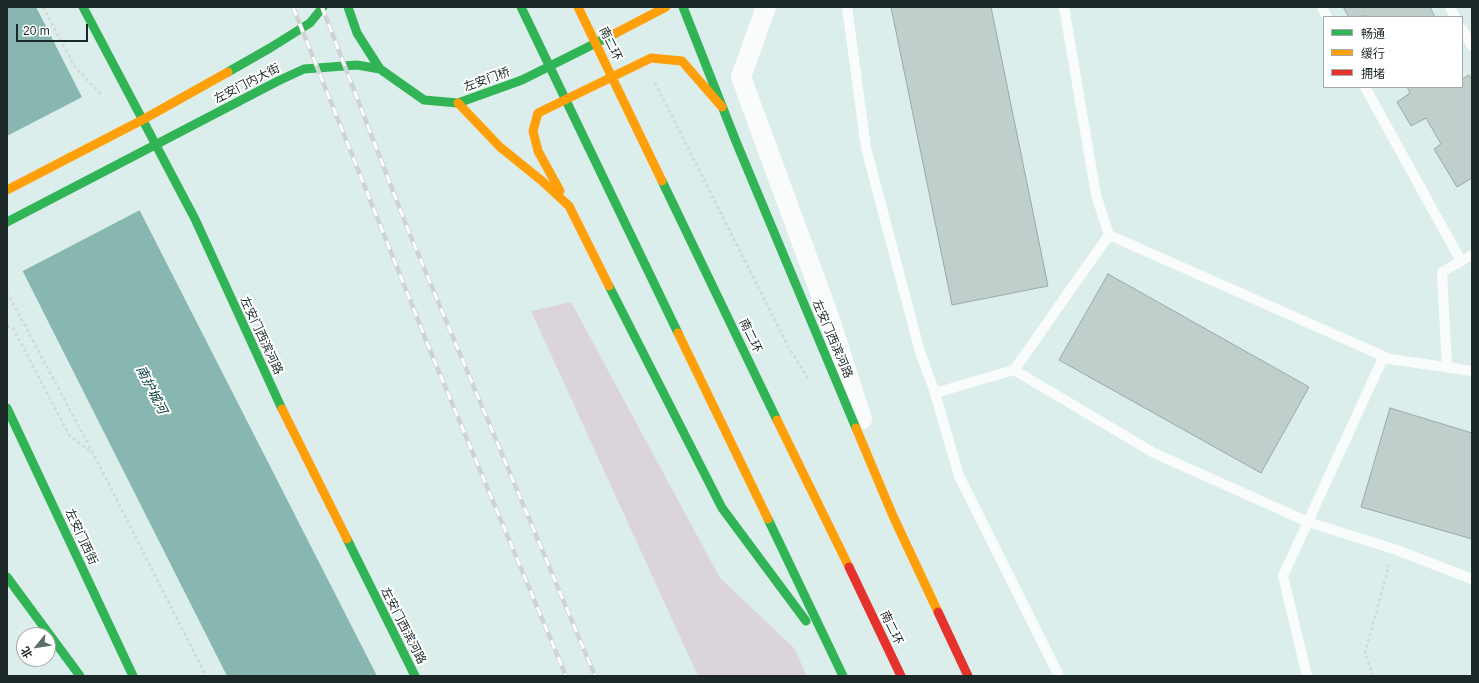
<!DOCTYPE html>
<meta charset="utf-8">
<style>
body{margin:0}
#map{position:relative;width:1479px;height:683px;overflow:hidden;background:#dceeeb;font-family:Helvetica,"Noto Sans SC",sans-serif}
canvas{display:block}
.frame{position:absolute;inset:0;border:8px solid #1c2827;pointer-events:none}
.legend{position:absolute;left:1323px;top:16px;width:140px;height:72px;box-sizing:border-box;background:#fff;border:1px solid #a4a9a9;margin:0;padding:5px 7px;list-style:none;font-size:12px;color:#1c2827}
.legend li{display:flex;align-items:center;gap:8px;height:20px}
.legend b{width:20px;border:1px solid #a4a9a9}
.north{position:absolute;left:16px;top:627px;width:40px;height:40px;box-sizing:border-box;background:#fff;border:1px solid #a4a9a9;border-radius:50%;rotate:240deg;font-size:11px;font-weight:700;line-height:16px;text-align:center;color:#1c2827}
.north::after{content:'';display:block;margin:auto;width:14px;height:18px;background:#5f6d6c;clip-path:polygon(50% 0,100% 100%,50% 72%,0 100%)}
.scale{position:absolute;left:16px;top:24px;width:72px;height:18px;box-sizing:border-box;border:2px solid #1c2827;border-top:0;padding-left:5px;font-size:12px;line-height:14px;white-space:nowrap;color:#1c2827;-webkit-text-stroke:3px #fff;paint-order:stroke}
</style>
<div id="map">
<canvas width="1479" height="683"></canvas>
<div class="frame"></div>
<ul class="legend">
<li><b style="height:5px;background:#30b455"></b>畅通</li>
<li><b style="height:5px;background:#ff9f0a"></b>缓行</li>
<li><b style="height:5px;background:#e5322d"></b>拥堵</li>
</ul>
<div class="north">北</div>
<div class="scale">20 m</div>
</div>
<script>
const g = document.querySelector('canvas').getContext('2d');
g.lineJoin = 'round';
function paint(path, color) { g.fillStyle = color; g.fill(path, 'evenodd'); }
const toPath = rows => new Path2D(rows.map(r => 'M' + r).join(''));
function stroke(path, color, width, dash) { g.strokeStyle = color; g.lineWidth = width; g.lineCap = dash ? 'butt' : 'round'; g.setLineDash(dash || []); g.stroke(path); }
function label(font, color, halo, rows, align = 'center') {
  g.font = font + ' Helvetica,"Noto Sans SC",sans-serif'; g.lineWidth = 4; g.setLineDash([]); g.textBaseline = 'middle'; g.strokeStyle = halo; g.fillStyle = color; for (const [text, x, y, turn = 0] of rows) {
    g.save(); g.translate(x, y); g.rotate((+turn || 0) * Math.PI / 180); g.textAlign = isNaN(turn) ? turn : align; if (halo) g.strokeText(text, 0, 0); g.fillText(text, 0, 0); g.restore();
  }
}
paint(toPath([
 [571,302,720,578,794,648,807,676,698,676,531,311]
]), '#dbd4da');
paint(toPath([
 [7,7,36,7,377,676,227,676,7,240]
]), '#88b6b0');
paint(toPath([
 [84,96,142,209,21,272,7,245,7,136]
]), '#dceeeb');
const building = toPath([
 [891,7,991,7,1048,286,952,305,891,7],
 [1343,7,1430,7,1435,17,1367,17,1366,16,1349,17,1343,7],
 [1469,75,1472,80,1472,178,1457,187,1434,149,1441,144,1426,118,1411,126,1397,102,1410,93,1407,87,1462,87,1462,79,1469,75],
 [1108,274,1309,387,1261,473,1059,360,1108,274],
 [1390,408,1472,433,1472,539,1361,507,1390,408]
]);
paint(building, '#c0cecc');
stroke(building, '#9aa8a6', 1);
stroke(toPath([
 [43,7,75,67,101,94],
 [655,83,788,346,809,380],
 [7,292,94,455,206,676],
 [7,326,13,328,69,435,92,453],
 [1373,676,1365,653,1389,565]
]), '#d2d7d7', 2.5, [3, 3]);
stroke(toPath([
 [847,7,866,148,920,352,935,393,1014,370,1154,453,1308,522,1394,549,1472,579],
 [1064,7,1096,195,1109,235,1390,359],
 [1322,7,1327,17],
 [1450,7,1455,17],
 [1462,29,1472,46],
 [1365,87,1461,261],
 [1447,367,1442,272,1472,255],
 [1014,370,1109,235],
 [935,393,959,476,1059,676],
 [1307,676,1283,576,1383,358,1472,371]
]), '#fafcfc', 10);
stroke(toPath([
 [766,7,741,77,828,314,862,419]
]), '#fafcfc', 20);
stroke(toPath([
 [83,7,195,219,282,409],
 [348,7,357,33,380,69,424,100,458,103,522,80,616,33],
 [521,7,678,333],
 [683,7,737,144,856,428],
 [228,72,270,48,310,23,323,7],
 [662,181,777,420],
 [7,222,278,81,304,69,357,65,380,69],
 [609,286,722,508,806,621],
 [7,408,133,676],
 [768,519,843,676],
 [347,539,415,676],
 [7,577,80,676]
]), '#30b455', 9);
stroke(toPath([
 [578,7,662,181],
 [616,33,666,7],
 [458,103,500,147,542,181,569,206,609,286],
 [7,190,144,119,228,72],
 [560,191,538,151,533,131,538,113,651,58,682,61,722,107],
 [678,333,768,519],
 [282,409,347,539],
 [777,420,849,567],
 [856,428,893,516,938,612]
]), '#ff9f0a', 9);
stroke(toPath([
 [849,567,901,676],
 [938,612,968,676]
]), '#e5322d', 9);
const rail = toPath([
 [293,7,434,360,566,676],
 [322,7,406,225,595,676]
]);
stroke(rail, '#ced4d3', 4.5);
stroke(rail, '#fff', 3, [9]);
label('12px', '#1c2827', '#fff', [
 ["南二环",610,44,64],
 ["左安门桥",487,80,-20],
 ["左安门内大街",247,84,-27],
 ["左安门西滨河路",261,336,65],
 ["南二环",750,336,64],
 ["左安门西滨河路",832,339,67],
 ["左安门西街",81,537,65],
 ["左安门西滨河路",403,626,63],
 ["南二环",891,628,64]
]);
label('italic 13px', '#053e39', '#fff', [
 ["南护城河",151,390,63]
]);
</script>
